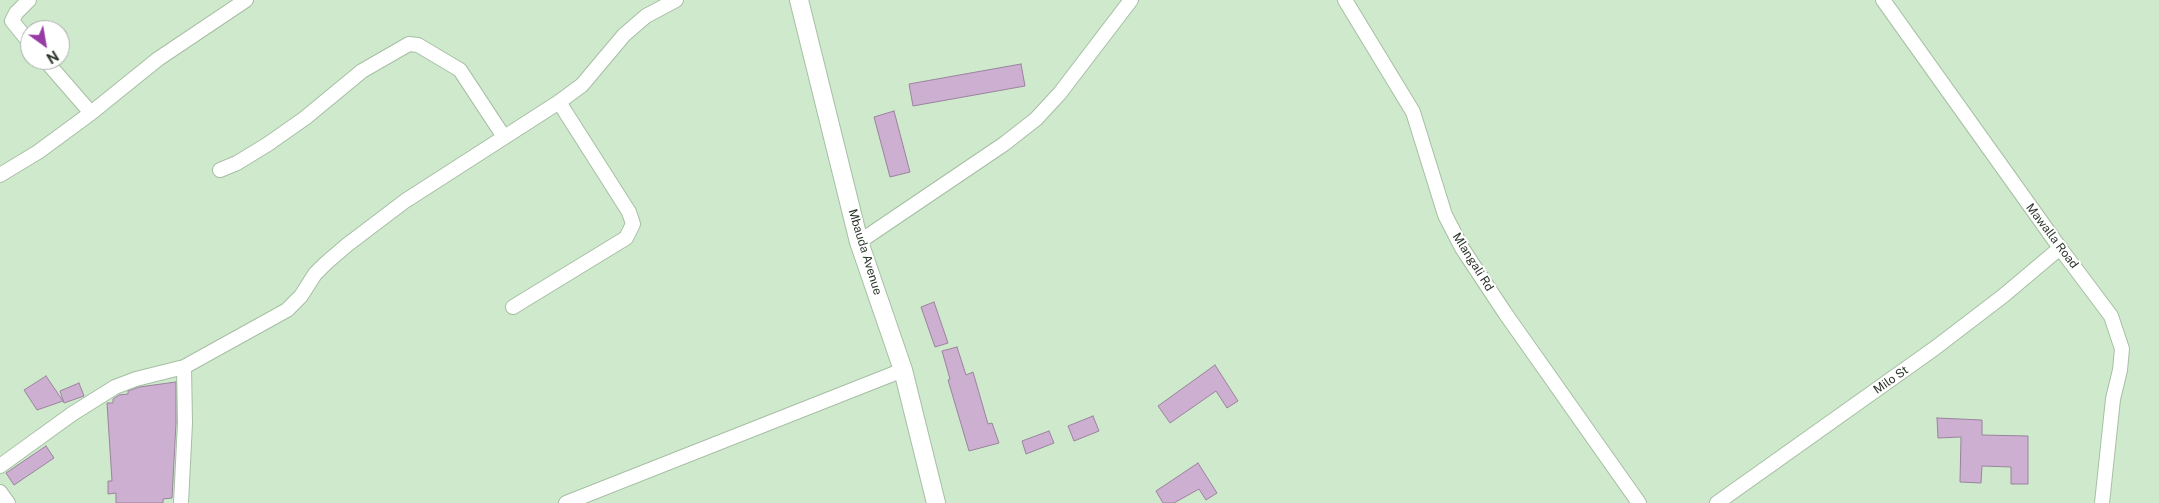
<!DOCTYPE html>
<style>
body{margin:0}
#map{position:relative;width:2159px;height:503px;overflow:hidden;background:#cfe9cc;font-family:"Public Sans",sans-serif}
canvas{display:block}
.north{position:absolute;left:20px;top:20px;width:50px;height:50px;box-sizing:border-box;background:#fff;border:1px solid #aaaeaa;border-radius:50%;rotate:148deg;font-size:14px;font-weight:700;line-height:20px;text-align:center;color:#2b352a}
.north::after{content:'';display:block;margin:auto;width:18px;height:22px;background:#973ba5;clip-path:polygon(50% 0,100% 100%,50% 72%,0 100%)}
</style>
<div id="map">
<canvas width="2159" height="503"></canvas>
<div class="north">N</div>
</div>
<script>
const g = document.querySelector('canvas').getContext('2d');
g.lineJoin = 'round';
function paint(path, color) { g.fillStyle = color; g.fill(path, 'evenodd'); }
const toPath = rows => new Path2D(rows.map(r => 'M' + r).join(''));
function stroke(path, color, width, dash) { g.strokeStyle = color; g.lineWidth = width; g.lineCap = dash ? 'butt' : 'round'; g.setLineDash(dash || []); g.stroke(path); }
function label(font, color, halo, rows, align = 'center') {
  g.font = font + ' "Public Sans",sans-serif'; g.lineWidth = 4; g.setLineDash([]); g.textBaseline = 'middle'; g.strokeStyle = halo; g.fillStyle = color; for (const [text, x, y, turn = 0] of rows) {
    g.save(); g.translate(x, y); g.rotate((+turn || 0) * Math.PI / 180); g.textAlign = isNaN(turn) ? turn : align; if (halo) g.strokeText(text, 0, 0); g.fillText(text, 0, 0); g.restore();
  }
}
const building = toPath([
 [1021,64,1025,86,913,106,909,84,1021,64],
 [894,111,910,172,890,177,874,117,894,111],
 [934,302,948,343,935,347,921,307,934,302],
 [957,347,966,375,973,372,988,424,992,423,999,443,969,451,948,380,950,379,942,351,957,347],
 [1215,365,1238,401,1227,408,1216,391,1170,423,1158,406,1215,365],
 [46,376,63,401,37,410,24,390,46,376],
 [176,382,176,423,172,498,163,499,163,503,116,503,116,493,108,494,108,481,112,481,107,403,113,403,113,399,119,395,128,394,128,391,139,387,176,382],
 [79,383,84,396,64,403,60,391,79,383],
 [1093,416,1099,431,1074,441,1068,426,1093,416],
 [1937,418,1982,420,1982,435,2028,436,2028,484,2011,484,2011,467,1982,466,1981,483,1960,482,1961,437,1938,438,1937,418],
 [1049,431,1054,443,1026,454,1022,441,1049,431],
 [46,446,54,458,14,485,6,473,46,446],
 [1198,463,1217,493,1206,500,1199,489,1174,503,1163,503,1156,491,1198,463]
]);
paint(building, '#cdafd1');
stroke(building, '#9a839d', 1);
const minor = toPath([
 [29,0,16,13,12,21,30,43],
 [1345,0,1413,112,1445,215,1462,248,1505,313,1639,503],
 [1883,0,2060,248,2111,316,2122,349,2120,370,2113,399,2102,503],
 [45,60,91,113],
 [220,170,237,163,268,144,305,118,362,71,409,44,418,45,460,70,504,137],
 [0,175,38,152,91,113,158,59,246,0],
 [859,242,1004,144,1036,119,1060,93,1131,0],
 [513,307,626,238,633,224,629,212,559,102],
 [0,466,72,414,115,387,136,379,184,367,287,310,301,296,315,274,326,263,347,245,405,201,559,102,582,85,624,35,646,16,676,0],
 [0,492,8,503],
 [181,503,185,423,184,367],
 [566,503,903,370],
 [1717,503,1935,348,2003,296,2060,248]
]);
const tertiary = toPath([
 [799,0,859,242,903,370,936,503]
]);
stroke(minor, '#a6bfa3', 16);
stroke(tertiary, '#a6bfa3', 20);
stroke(minor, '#fff', 14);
stroke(tertiary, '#fff', 18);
label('12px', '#2b352a', '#fff', [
 ["Mawalla Road",2052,236,53],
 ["Mbauda Avenue",865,252,73],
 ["Mlangali Rd",1473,262,58],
 ["Milo St",1891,380,-35]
]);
</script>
